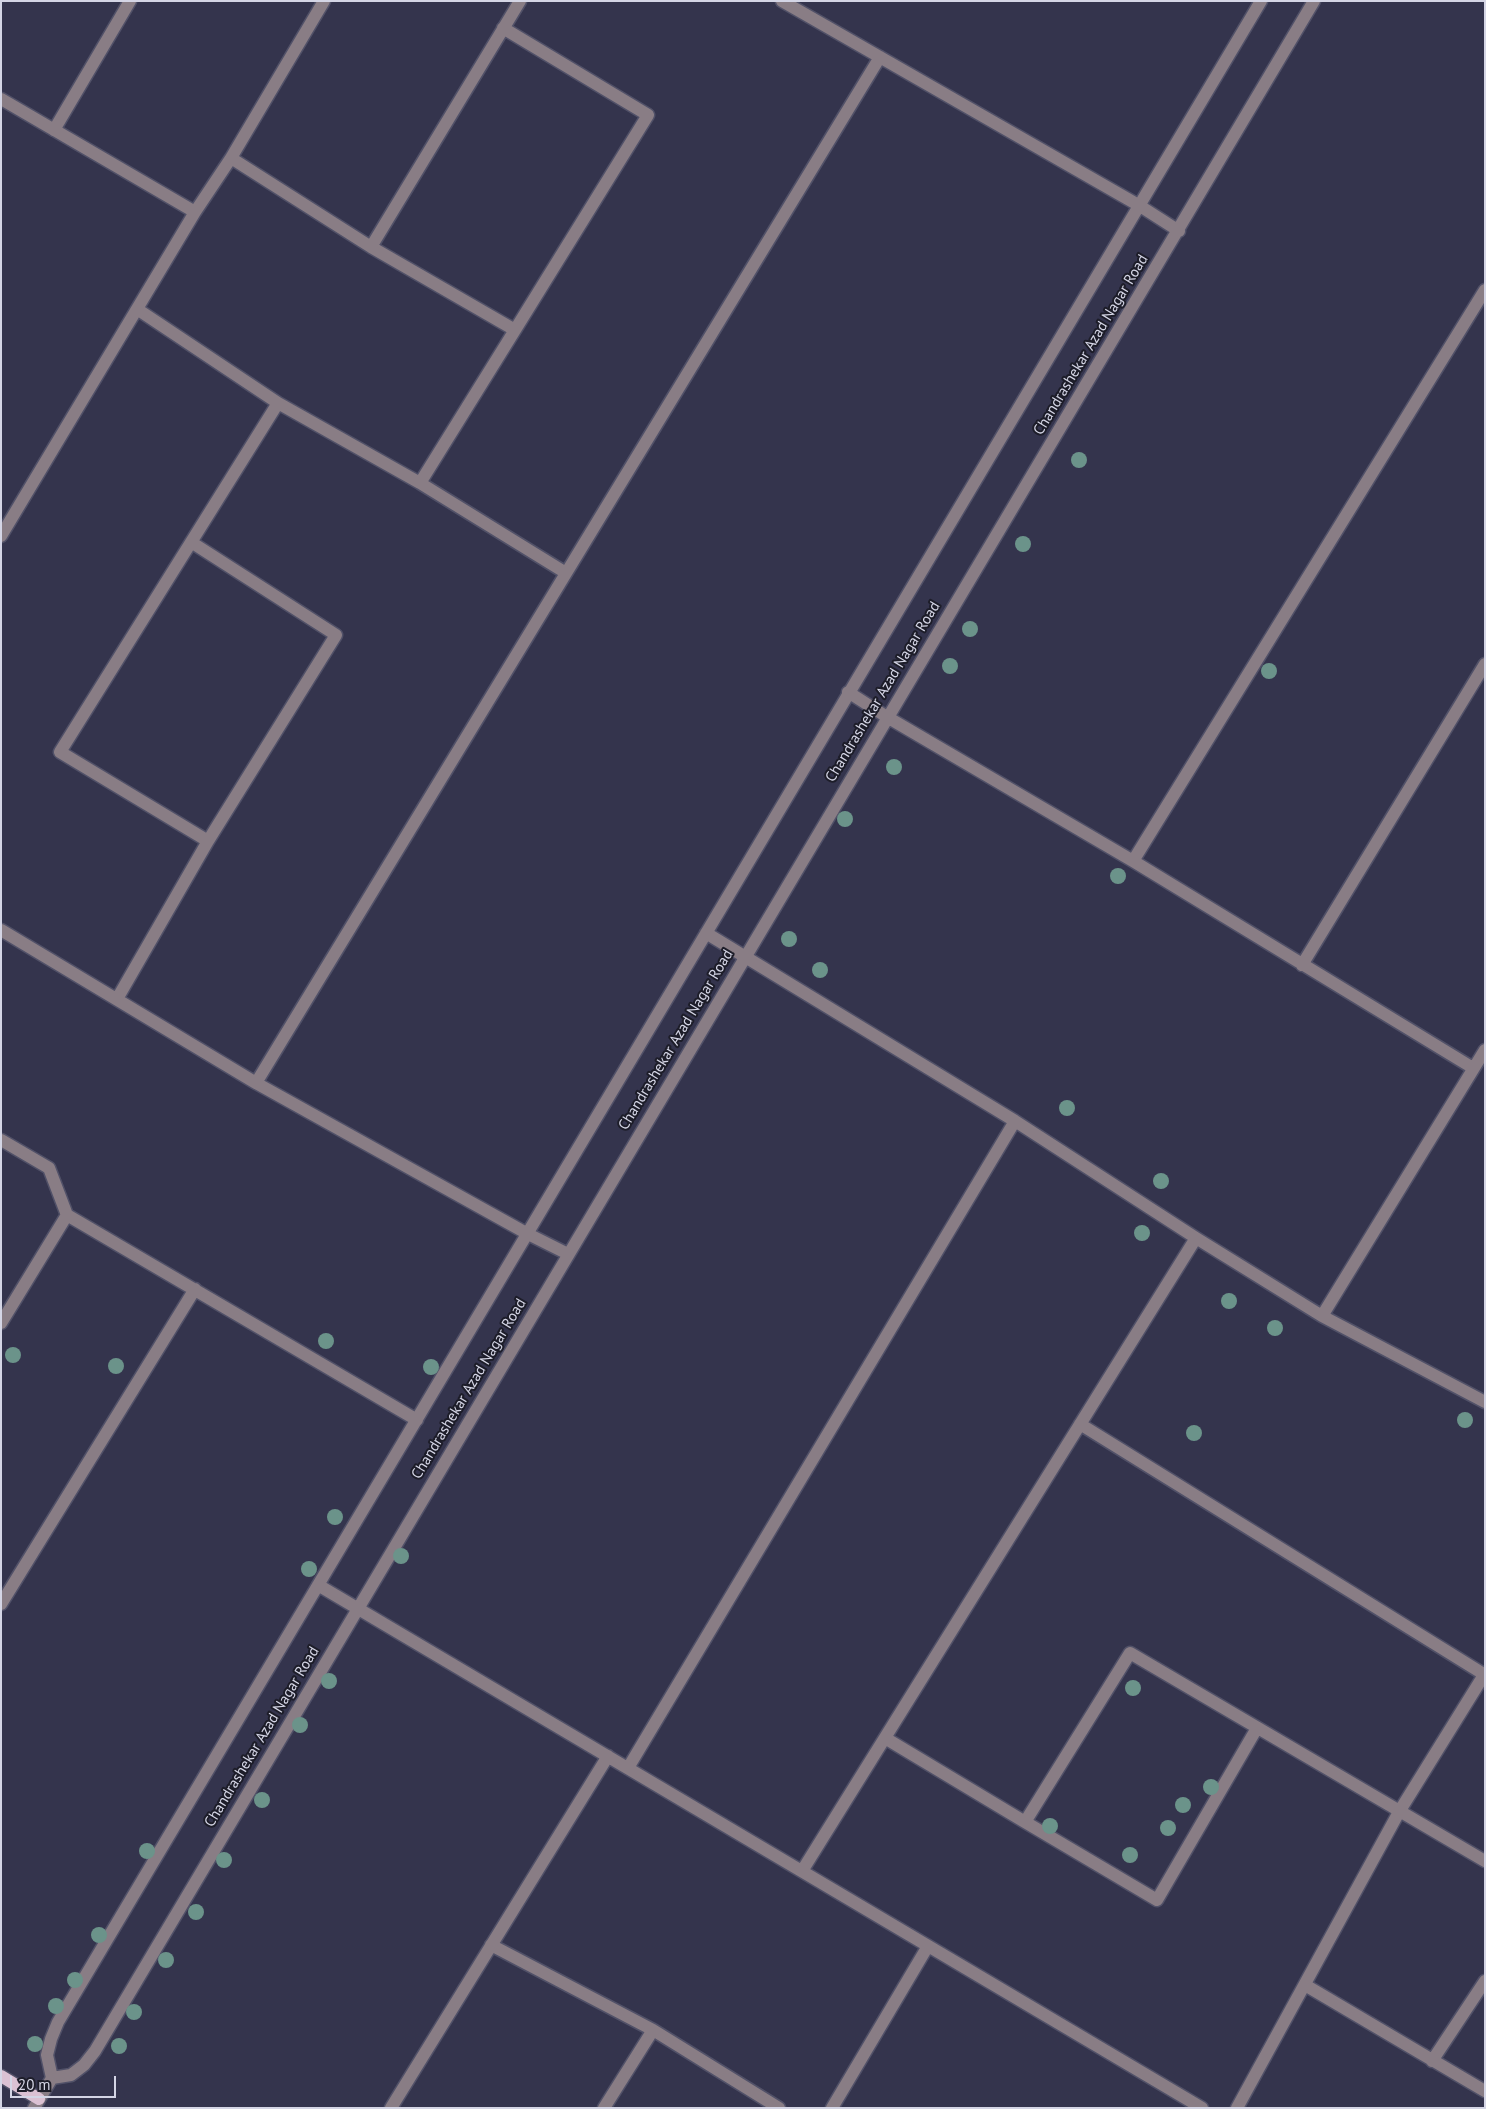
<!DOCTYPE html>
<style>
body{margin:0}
#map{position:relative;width:1486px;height:2109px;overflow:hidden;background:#34344d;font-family:"PT Sans",sans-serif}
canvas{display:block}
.frame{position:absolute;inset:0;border:2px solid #d4d5e5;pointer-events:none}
.scale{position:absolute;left:10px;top:2076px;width:106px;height:22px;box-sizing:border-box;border:2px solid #d4d5e5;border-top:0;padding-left:6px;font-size:15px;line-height:18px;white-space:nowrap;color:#d4d5e5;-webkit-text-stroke:4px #1d1d29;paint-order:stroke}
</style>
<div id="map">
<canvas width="1486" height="2109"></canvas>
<div class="frame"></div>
<div class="scale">20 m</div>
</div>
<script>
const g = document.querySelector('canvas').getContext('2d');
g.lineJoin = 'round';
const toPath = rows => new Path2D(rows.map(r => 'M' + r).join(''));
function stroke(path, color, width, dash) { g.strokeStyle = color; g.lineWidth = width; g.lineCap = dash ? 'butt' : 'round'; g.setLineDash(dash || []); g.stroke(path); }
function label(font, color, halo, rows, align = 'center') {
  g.font = font + ' "PT Sans",sans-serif'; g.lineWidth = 4; g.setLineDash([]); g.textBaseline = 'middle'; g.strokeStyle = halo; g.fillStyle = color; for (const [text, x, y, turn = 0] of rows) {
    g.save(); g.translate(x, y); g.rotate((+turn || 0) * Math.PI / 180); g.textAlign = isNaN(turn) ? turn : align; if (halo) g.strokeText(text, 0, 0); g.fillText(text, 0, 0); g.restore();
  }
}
const minor = toPath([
 [782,1,1140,206,1179,231],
 [503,28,648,115,515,330],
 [1,99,195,212,231,158,324,1],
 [54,130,130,1],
 [231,158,371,247],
 [137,309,278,403],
 [420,483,515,330,371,247,520,1],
 [1,536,195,212],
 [191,542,336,635,208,841],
 [848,692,887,717,1133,861,1473,1068],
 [1133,861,1485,290],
 [1,930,256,1083,528,1234,568,1254],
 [706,933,1015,1121,1196,1238,1322,1316,1485,1402],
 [1302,965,1485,664],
 [117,999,208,841,60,752,278,403,420,483,566,573],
 [256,1083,880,57],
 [1,1140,49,1168,67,1215],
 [1322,1316,1485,1050],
 [1,1323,67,1215,417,1420],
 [1080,1424,1485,1675],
 [318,1585,1202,2108],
 [1,1604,195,1289],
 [885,1738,1025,1822,1130,1653,1485,1861],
 [628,1768,1015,1121],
 [1025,1822,1157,1900,1257,1728],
 [802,1871,1196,1238],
 [491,1945,653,2030,779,2108],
 [1305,1985,1485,2091],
 [1432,2061,1485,1981],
 [52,2078,71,2075,84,2065,95,2051,1314,1],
 [34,2108,52,2078,47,2055,51,2039,58,2022,1261,1],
 [391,2108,608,1756],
 [604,2108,653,2030],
 [832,2108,928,1946],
 [1237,2108,1399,1812,1484,1675]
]);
const major = toPath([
 [1,2076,39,2099]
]);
stroke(minor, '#515168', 15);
stroke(major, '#515168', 15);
stroke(minor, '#897d85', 12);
stroke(major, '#dbc1d3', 12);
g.fillStyle = '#6b938a';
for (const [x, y] of [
 [1079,460],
 [1023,544],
 [970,629],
 [950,666],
 [1269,671],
 [894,767],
 [845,819],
 [1118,876],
 [789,939],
 [820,970],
 [1067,1108],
 [1161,1181],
 [1142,1233],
 [1229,1301],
 [1275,1328],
 [326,1341],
 [13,1355],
 [116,1366],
 [431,1367],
 [1465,1420],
 [1194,1433],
 [335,1517],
 [401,1556],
 [309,1569],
 [329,1681],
 [1133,1688],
 [300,1725],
 [1211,1787],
 [262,1800],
 [1183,1805],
 [1050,1826],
 [1168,1828],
 [147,1851],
 [1130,1855],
 [224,1860],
 [196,1912],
 [99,1935],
 [166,1960],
 [75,1980],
 [56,2006],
 [134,2012],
 [35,2044],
 [119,2046]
]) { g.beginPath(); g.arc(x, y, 8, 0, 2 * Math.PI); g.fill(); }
label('15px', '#d4d5e5', '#1d1d29', [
 ["Chandrashekar Azad Nagar Road",1091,345,-59],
 ["Chandrashekar Azad Nagar Road",883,692,-59],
 ["Chandrashekar Azad Nagar Road",676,1040,-59],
 ["Chandrashekar Azad Nagar Road",469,1389,-59],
 ["Chandrashekar Azad Nagar Road",262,1737,-59]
]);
</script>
